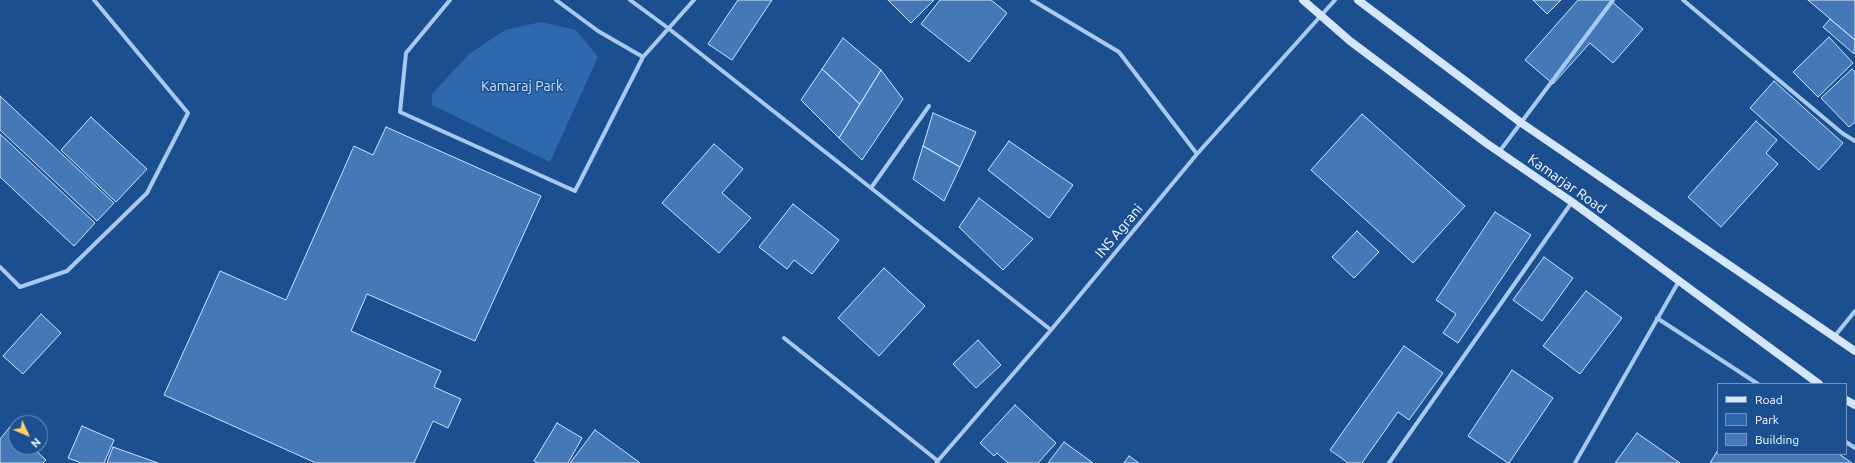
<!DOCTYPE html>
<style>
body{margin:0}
#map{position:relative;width:1855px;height:463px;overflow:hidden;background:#1b4f8f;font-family:Ubuntu,sans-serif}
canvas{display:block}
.legend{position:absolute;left:1717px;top:383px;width:130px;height:72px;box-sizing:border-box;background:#1b4f8f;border:1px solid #7695bc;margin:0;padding:5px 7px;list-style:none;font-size:12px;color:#fff}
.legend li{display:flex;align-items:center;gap:8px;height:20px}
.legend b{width:20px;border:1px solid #7695bc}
.north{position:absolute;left:8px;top:415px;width:40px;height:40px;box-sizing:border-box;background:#1b4f8f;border:1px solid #7695bc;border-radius:50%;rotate:134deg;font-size:11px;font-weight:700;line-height:16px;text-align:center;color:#fff}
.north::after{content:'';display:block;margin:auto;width:14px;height:18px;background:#ffd166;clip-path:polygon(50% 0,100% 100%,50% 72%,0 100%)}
</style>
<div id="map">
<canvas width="1855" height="463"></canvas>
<ul class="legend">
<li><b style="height:5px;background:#d6e6fa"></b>Road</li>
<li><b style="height:11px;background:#2e69ad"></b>Park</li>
<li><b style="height:11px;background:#4478b7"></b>Building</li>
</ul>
<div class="north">N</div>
</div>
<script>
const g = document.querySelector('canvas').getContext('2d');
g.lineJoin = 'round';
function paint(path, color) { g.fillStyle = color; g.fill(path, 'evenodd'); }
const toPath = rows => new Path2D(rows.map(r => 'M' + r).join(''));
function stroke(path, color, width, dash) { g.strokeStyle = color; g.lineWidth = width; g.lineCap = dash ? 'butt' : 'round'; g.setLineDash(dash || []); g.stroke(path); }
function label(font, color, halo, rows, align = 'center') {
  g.font = font + ' Ubuntu,sans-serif'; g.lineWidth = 3; g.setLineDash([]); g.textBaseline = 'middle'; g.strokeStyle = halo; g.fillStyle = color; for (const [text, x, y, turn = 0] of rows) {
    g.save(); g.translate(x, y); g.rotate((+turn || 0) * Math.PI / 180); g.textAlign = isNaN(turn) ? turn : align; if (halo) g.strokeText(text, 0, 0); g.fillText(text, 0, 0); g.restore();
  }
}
paint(toPath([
 [541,22,576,30,598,57,550,162,432,105,432,94,469,54,505,30]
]), '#2e69ad');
const building = toPath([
 [738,0,772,0,732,60,708,44,738,0],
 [888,0,934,0,911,23,888,0],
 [940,0,991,0,1007,13,969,62,921,24,940,0],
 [1533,0,1561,0,1547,14,1533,0],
 [1578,0,1610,0,1643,29,1613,63,1590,43,1553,84,1525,60,1578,0],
 [1808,0,1855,0,1855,40,1808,0],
 [1830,19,1855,40,1854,54,1823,27,1830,19],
 [1829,37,1853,63,1818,97,1793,72,1829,37],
 [843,38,881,70,860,104,822,69,843,38],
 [822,69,860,104,839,138,801,100,822,69],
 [1852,69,1855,72,1855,122,1849,127,1821,98,1852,69],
 [881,70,903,99,862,160,839,138,881,70],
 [1774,81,1843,143,1819,170,1750,108,1774,81],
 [0,96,114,203,97,221,0,130,0,96],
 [933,113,976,132,960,167,923,146,933,113],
 [1362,114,1465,206,1413,263,1311,170,1362,114],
 [91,117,147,169,116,202,61,150,91,117],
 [1756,121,1777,140,1766,153,1778,164,1721,227,1688,197,1756,121],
 [386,127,541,196,475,341,367,294,351,331,441,371,434,387,461,399,448,428,433,421,414,463,316,463,164,395,220,271,286,300,354,146,373,155,386,127],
 [0,134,95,223,74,246,0,177,0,134],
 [1009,141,1073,185,1049,218,988,170,1009,141],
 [714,144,743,169,722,193,751,218,719,253,662,203,714,144],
 [923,146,960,167,944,201,913,179,923,146],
 [979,198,1033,239,1003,270,959,227,979,198],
 [793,204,839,240,812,274,794,260,787,269,759,247,793,204],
 [1495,212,1531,235,1458,343,1443,333,1456,314,1436,300,1495,212],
 [1357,231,1379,252,1354,278,1332,257,1357,231],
 [1544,257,1573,278,1542,321,1513,300,1544,257],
 [884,268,925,306,879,356,838,318,884,268],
 [1586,291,1622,318,1580,374,1543,346,1586,291],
 [41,314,61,333,23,374,3,356,41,314],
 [978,340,1001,365,976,388,953,364,978,340],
 [1404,346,1443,373,1409,420,1398,412,1362,463,1348,463,1330,450,1404,346],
 [1512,370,1553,398,1509,463,1508,463,1468,436,1512,370],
 [1015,405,1056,443,1038,463,1008,463,997,453,994,456,980,443,1015,405],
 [557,423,582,438,568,463,538,463,534,461,557,423],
 [82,426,114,440,104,463,81,463,68,458,82,426],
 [10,427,16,432,16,447,32,447,46,460,43,463,0,463,0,439,10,427],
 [595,430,639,462,639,463,570,463,595,430],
 [1637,433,1680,463,1615,463,1637,433],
 [1064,442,1093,463,1048,463,1064,442],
 [113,447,158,463,107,463,113,447],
 [1718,450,1718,454,1839,454,1852,463,1710,463,1718,450],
 [1129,456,1139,463,1124,463,1129,456]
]);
paint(building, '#4478b7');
stroke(building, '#cfe3fa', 1);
stroke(toPath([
 [450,0,406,53,400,112,575,191,643,57,694,0],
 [556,0,598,31,643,57],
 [630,0,668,28,1051,330],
 [1032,0,1119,52,1197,154],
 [1683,0,1842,133,1855,141],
 [1499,152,1613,0],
 [871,188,929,106],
 [0,267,20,287,67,271,147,193,188,113,94,0],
 [1657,318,1758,384],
 [1834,337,1855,311],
 [784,338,938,461],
 [1846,442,1855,448],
 [936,463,1051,330,1197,154,1335,0],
 [1389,463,1572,202],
 [1575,463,1679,281]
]), '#a9c9ee', 4);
stroke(toPath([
 [1303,0,1350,41,1486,143,1572,202,1819,384],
 [1358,0,1520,122,1855,351],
 [1846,400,1855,405]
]), '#d6e6fa', 8);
label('14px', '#cfe3fa', '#1b4f8f', [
 ["Kamaraj Park",522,86]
]);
label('14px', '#fff', '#1b4f8f', [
 ["Kamarjar Road",1567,184,35],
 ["INS Agrani",1119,231,-50]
]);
</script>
